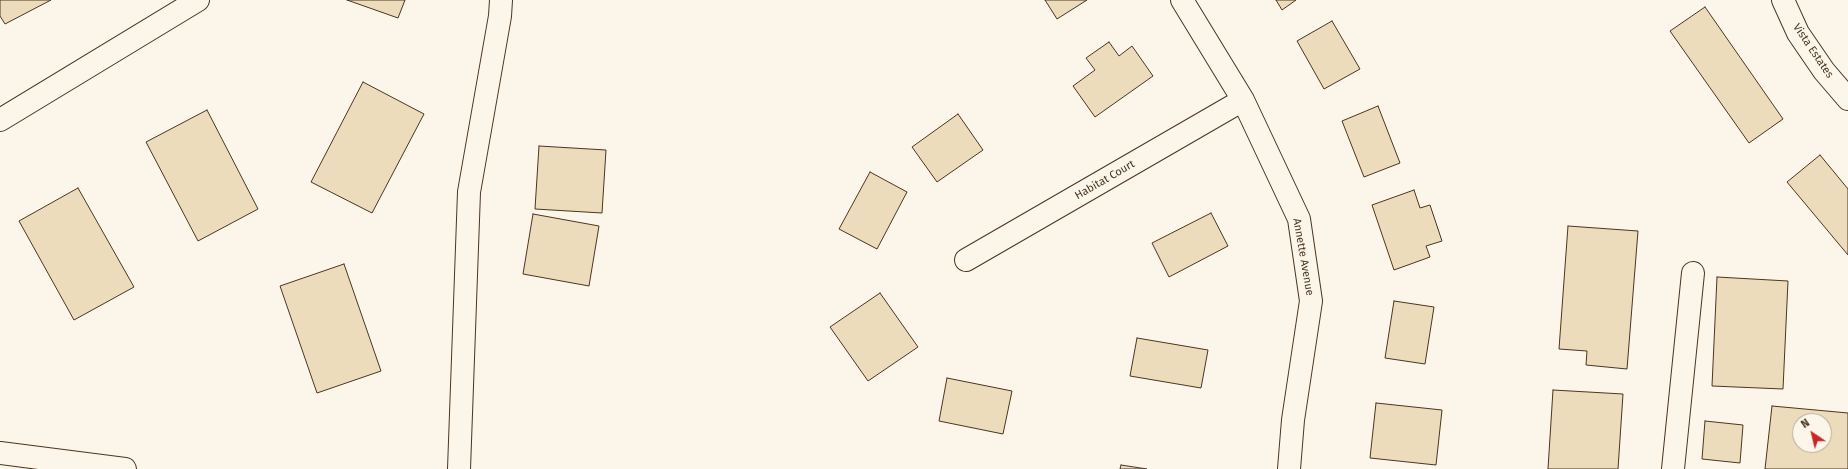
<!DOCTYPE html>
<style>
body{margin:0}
#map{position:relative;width:1848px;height:469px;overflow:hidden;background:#fbf6e9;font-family:"Fira Sans",sans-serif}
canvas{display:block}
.north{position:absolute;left:1792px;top:413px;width:40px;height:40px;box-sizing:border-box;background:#fbf6e9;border:1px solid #b4a999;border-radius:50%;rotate:325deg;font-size:11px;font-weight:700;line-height:16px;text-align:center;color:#4a3520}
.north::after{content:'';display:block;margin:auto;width:14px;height:18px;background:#c62828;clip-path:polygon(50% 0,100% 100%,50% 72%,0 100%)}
</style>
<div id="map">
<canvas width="1848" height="469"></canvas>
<div class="north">N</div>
</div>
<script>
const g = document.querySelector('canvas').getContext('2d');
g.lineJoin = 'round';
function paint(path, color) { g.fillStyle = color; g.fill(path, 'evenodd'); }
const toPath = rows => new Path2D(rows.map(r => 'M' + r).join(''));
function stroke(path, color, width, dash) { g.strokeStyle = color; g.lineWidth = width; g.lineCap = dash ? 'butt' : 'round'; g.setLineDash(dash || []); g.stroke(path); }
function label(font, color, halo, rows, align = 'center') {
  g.font = font + ' "Fira Sans",sans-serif'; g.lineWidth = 3; g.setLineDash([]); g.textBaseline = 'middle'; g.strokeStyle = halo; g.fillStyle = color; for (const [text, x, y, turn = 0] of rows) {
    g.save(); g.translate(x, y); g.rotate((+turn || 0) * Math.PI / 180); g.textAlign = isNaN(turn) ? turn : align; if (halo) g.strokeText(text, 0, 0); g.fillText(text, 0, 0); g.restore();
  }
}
const building = toPath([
 [0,0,51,0,5,24,0,16,0,0],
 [347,0,405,0,398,18,347,0],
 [1045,0,1087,0,1057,19,1045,0],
 [1276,0,1296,0,1282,10,1276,0],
 [1705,7,1783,119,1749,143,1670,31,1705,7],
 [1332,21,1360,69,1324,89,1297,41,1332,21],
 [1109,42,1119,56,1132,46,1153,76,1095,117,1073,86,1095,70,1086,58,1109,42],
 [363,82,424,114,372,213,311,182,363,82],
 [1378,106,1400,163,1364,177,1342,121,1378,106],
 [207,110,258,209,198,241,146,142,207,110],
 [958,114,983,150,937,182,912,147,958,114],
 [539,146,606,150,602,213,535,209,539,146],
 [1820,155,1848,189,1848,255,1787,182,1820,155],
 [870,172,907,192,877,249,839,229,870,172],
 [78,188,134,287,74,320,19,221,78,188],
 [1414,190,1420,208,1430,205,1442,241,1426,246,1430,257,1394,270,1372,205,1414,190],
 [1211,213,1228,246,1169,277,1152,243,1211,213],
 [533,214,599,226,589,286,523,274,533,214],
 [1568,226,1638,231,1627,369,1586,365,1587,351,1559,349,1568,226],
 [344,264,381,371,317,393,280,286,344,264],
 [1717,277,1788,281,1783,389,1712,386,1717,277],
 [880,293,918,347,868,381,830,327,880,293],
 [1394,301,1434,307,1425,364,1385,358,1394,301],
 [1137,338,1208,350,1201,388,1130,376,1137,338],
 [947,378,1012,391,1003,434,939,421,947,378],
 [1553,390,1623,394,1618,469,1548,469,1553,390],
 [1376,403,1442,410,1436,465,1370,458,1376,403],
 [1772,406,1848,413,1848,469,1765,469,1772,406],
 [1800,421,1824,421,1824,445,1800,445,1800,421],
 [1705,421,1743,425,1740,463,1702,459,1705,421],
 [1121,465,1147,469,1120,469,1121,465]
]);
paint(building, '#ecdcbc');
stroke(building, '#4a3520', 1);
const minor = toPath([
 [1182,0,1243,100,1299,219,1311,301,1293,420,1289,469],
 [1783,0,1798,33,1824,71,1848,99],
 [0,120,198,0],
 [966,260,1243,100],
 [459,469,469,192,500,16,501,0],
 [1673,469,1693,273]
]);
const major = toPath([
 [0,453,125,469]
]);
stroke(minor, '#4a3520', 24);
stroke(major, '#4a3520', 24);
stroke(minor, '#fbf6e9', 22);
stroke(major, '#fbf6e9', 22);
label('11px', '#4a3520', '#fbf6e9', [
 ["Vista Estates",1813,51,56],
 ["Habitat Court",1105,180,-30],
 ["Annette Avenue",1303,257,80]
]);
</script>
